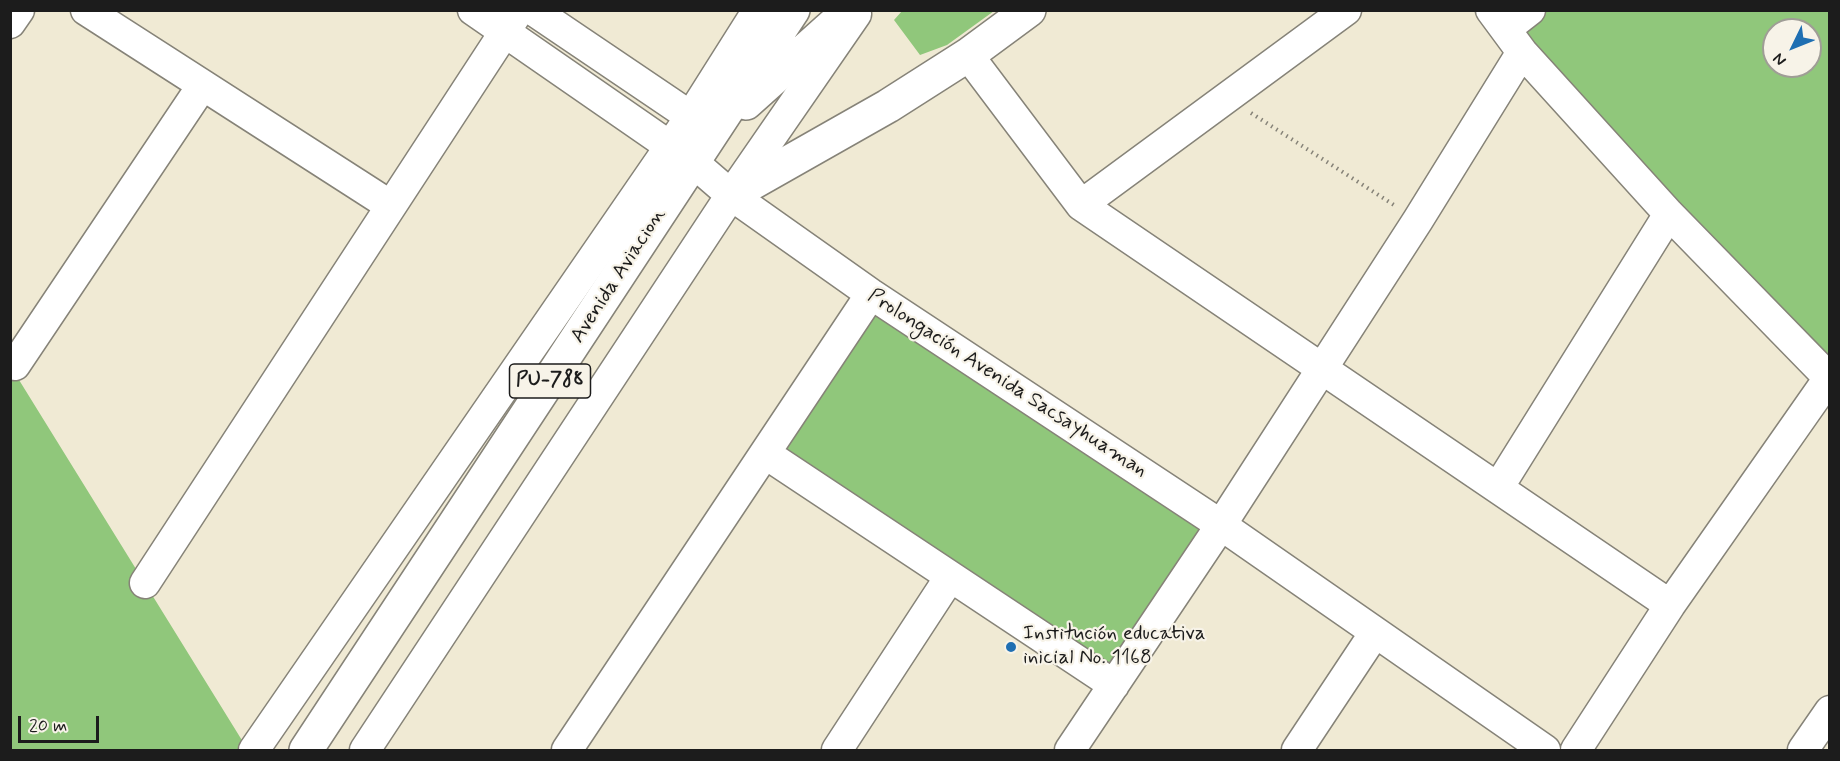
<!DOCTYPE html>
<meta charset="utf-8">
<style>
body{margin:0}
#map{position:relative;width:1840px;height:761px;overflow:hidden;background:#f0ead4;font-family:Mynerve,sans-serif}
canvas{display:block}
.frame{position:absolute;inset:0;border:12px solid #1c1c1c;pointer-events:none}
.north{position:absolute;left:1762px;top:18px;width:60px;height:60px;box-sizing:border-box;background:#f7f3e8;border:2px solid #9f9d96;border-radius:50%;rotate:227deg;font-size:16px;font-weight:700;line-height:24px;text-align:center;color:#1c1c1c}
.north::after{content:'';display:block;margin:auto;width:21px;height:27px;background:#1f6fb2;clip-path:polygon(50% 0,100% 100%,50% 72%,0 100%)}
.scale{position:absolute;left:18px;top:716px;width:81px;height:27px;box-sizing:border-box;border:3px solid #1c1c1c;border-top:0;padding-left:8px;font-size:18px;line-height:21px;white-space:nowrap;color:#1c1c1c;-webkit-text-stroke:4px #f7f3e8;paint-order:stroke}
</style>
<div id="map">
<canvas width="1840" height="761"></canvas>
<div class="frame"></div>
<div class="north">N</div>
<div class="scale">20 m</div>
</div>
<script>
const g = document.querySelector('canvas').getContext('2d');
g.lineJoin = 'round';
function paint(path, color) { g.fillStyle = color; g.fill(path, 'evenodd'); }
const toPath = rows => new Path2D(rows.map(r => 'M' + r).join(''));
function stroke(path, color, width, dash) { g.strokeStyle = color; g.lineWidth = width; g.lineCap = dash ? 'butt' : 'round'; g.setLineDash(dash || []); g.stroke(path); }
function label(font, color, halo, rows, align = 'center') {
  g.font = font + ' Mynerve,sans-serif'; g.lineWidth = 4.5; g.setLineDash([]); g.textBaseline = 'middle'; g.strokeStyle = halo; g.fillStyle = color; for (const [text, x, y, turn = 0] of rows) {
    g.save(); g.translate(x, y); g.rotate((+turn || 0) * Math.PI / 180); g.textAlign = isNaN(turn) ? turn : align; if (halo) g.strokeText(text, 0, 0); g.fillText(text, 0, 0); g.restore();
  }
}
paint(toPath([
 [902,11,902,10,994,11,947,45,920,55,894,20],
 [1543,11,1829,11,1829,371,1516,31],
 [1774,30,1810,30,1810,66,1774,66],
 [871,294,1221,525,1114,685,766,454],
 [11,367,248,750,11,750]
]), '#90c77b');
const minor = toPath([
 [86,10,391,206],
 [473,10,694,163,731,195,871,294,1221,525,1545,750],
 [533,10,706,127],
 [1491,10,1522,52,1669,214,1830,379],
 [10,23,19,10],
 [1507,28,1530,10],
 [968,55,1081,205,1670,605],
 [1081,205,1346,10],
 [15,365,202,86],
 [766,454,1114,685],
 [1498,488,1669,214],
 [145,583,519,10],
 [254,750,691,116,758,10],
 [365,750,731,195,856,14],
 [567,750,871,294],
 [837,750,950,577],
 [1070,750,1221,525,1418,220,1522,52],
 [1297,750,1374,634],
 [1576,750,1670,605,1829,378],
 [1803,750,1830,711]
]);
const major = toPath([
 [746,103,850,10],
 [731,195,888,106,968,55,1029,10],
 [306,750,793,10]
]);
stroke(minor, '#868378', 33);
stroke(major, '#868378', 36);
stroke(toPath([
 [1251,113,1394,205]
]), '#868378', 4, [1.5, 4.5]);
stroke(minor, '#fff', 30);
stroke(major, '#fff', 33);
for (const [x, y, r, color] of [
 [1011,647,6,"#1f6fb2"]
]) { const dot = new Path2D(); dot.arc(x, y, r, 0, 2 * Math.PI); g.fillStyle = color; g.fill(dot); stroke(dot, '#f7f3e8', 2); }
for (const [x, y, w] of [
 [550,381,81]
]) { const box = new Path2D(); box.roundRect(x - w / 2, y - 17, w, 34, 4.5); g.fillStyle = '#f7f3e8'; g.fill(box); stroke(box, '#1c1c1c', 1.5); }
label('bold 20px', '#1c1c1c', null, [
 ["PU-788",550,381]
]);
label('21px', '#1c1c1c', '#f7f3e8', [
 ["Avenida Aviacion",619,276,-57],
 ["Prolongación Avenida Sacsayhuaman",1007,384,33]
]);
label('21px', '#1c1c1c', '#f7f3e8', [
 ["Institución educativa",1023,635],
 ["inicial No. 1168",1023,659]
], 'left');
</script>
